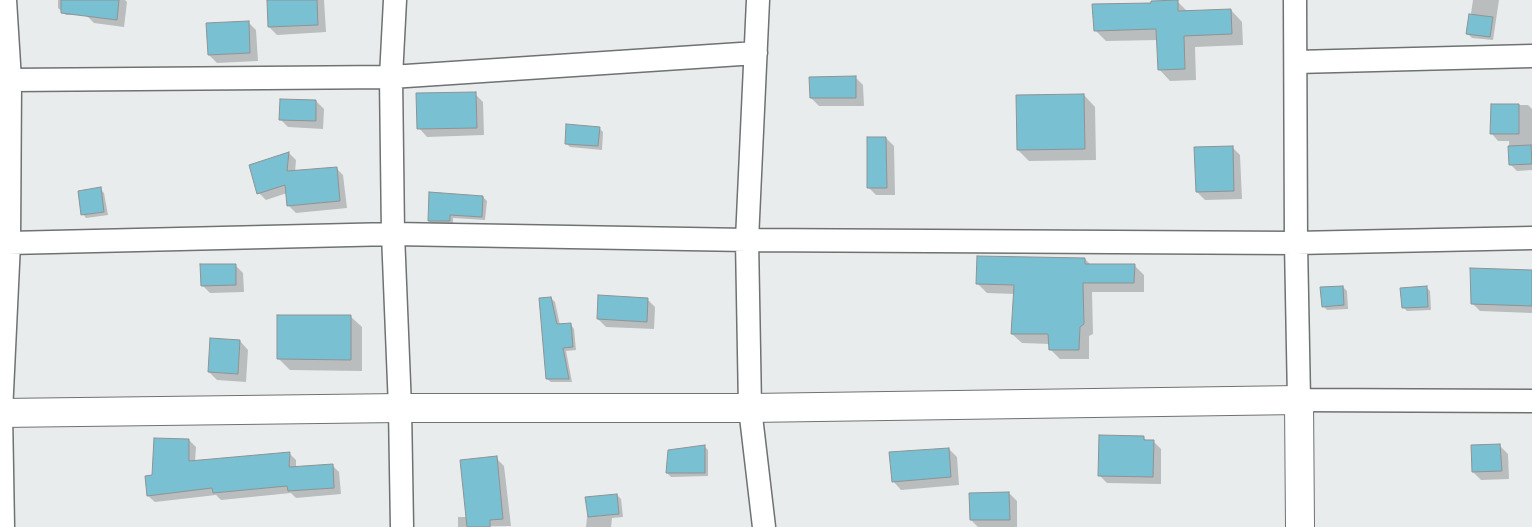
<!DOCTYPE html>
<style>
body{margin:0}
canvas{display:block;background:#e8eced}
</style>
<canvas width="1532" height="527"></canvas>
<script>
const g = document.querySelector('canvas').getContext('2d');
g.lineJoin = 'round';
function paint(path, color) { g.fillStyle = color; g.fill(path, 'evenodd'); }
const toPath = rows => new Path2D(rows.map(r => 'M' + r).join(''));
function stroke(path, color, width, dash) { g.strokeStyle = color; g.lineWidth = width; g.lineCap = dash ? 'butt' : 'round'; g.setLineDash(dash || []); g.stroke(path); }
paint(toPath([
 [58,0,125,0,127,2,124,27,94,23,86,15,66,15,58,8],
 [268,0,324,0,326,32,277,35,269,27],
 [1473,0,1499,0,1493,40,1472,38,1468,34],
 [1177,1,1188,12,1231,10,1242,22,1243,45,1195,47,1196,80,1170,81,1159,69,1158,40,1106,41,1095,30],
 [248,22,256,30,258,61,217,63,209,55],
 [855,77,863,85,864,106,819,106,811,98],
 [475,94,483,102,484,135,427,137,419,128],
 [1084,95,1095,107,1096,160,1029,161,1018,150],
 [316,101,324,109,323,129,288,127,280,119],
 [1492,105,1528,105,1532,109,1532,170,1517,171,1510,164,1509,141,1498,141,1492,134],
 [599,128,603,132,602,150,570,147,566,143],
 [886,138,894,146,895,195,876,195,868,187],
 [1232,147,1240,155,1242,199,1205,200,1197,192],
 [289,153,296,160,295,172,336,168,343,175,347,208,296,213,289,206,287,193,266,200,259,193,250,166],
 [100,189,104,193,108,215,86,218,83,214],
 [483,197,487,201,485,220,453,218,453,224,433,225,429,221],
 [1085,259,1091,265,1134,265,1144,275,1144,292,1092,292,1093,334,1089,336,1089,359,1060,359,1050,349,1050,344,1022,343,1012,334,1015,294,987,293,978,284],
 [235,265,243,273,244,292,210,293,202,285],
 [1532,272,1532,313,1480,311,1472,303],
 [1343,287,1347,291,1348,309,1327,310,1323,306],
 [1426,287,1430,291,1431,310,1407,311,1403,307],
 [551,298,555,302,560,325,571,325,574,329,576,350,566,351,572,382,551,382,547,379],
 [647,299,655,307,654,329,606,327,598,319],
 [350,316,362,327,362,371,290,370,279,359],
 [240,341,248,350,246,382,217,380,209,372],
 [1143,437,1147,441,1153,441,1161,449,1161,484,1107,483,1099,475],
 [189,440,196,447,195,462,289,453,296,460,296,468,332,465,339,472,341,494,296,498,291,493,221,500,216,495,155,502,148,496,154,476],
 [704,446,708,450,708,476,671,477,667,473],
 [1500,446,1508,454,1509,479,1481,480,1473,472],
 [949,449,957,457,959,485,901,490,893,481],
 [496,458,504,466,511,526,458,527,458,517,467,517],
 [1009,493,1017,501,1017,527,978,527,971,520],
 [617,495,621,499,623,517,612,518,611,527,586,527,589,498]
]), '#0003');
const building = toPath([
 [61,0,119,0,117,20,61,13,61,0],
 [267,0,317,0,318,25,268,27,267,0],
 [1178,0,1178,11,1231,9,1232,34,1184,36,1185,69,1158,70,1156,29,1094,31,1092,4,1151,3,1151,1,1178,0],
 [1469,14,1493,17,1490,37,1466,34,1469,14],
 [249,21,250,53,208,55,206,23,249,21],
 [856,76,856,98,810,98,809,77,856,76],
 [476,92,477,128,417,129,416,93,476,92],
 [1084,94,1085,149,1017,150,1016,95,1084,94],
 [280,99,316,100,316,121,279,120,280,99],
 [1491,104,1519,104,1519,134,1490,134,1491,104],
 [566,124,600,127,598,146,565,144,566,124],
 [867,137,886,137,887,188,867,188,867,137],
 [1531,145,1532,164,1509,165,1508,146,1531,145],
 [1233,146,1234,191,1196,192,1194,147,1233,146],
 [289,152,287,171,337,167,340,201,287,206,285,185,257,194,249,165,289,152],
 [101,187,104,212,81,215,78,191,101,187],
 [429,192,483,196,482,217,450,215,450,221,428,221,429,192],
 [977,256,1085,258,1085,264,1135,264,1134,283,1083,283,1084,324,1080,327,1079,350,1049,350,1048,334,1011,334,1014,285,976,284,977,256],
 [200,264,236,264,236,285,201,286,200,264],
 [1470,268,1532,270,1532,306,1471,304,1470,268],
 [1343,286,1344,305,1322,307,1320,287,1343,286],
 [1427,286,1428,307,1402,308,1400,288,1427,286],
 [598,295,648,298,647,322,597,319,598,295],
 [551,297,557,324,571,323,573,347,563,348,569,379,546,379,539,298,551,297],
 [277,315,351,315,351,360,277,359,277,315],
 [210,338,240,340,238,374,208,372,210,338],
 [1099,435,1144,436,1144,440,1154,440,1153,477,1098,476,1099,435],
 [154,438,189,439,189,461,290,452,289,467,333,464,334,488,288,491,287,486,213,493,212,488,147,496,145,476,152,475,154,438],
 [1500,444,1502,471,1472,472,1471,445,1500,444],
 [705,445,705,473,666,473,668,450,705,445],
 [949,448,951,477,892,482,889,452,949,448],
 [497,456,503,519,490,520,490,527,467,527,460,460,497,456],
 [1009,492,1010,520,970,520,969,493,1009,492],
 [617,494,619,514,588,517,585,497,617,494]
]);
paint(building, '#78c0d2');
stroke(building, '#8f9394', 1);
const minor = toPath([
 [395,0,391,77,393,234,400,408,402,527],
 [758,0,747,240,750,408,764,527],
 [1295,0,1296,243,1299,400,1532,401],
 [1296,62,1532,56],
 [10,80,391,77,756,53],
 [9,243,393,234,747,240,1296,243,1532,238],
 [3,527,1,413,9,243,10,80,5,0]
]);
const tertiary = toPath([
 [0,413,400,408,750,408,1299,400,1300,527]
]);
stroke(minor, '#6e7273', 25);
stroke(tertiary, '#6e7273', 30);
stroke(minor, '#fff', 22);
stroke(tertiary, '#fff', 28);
</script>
